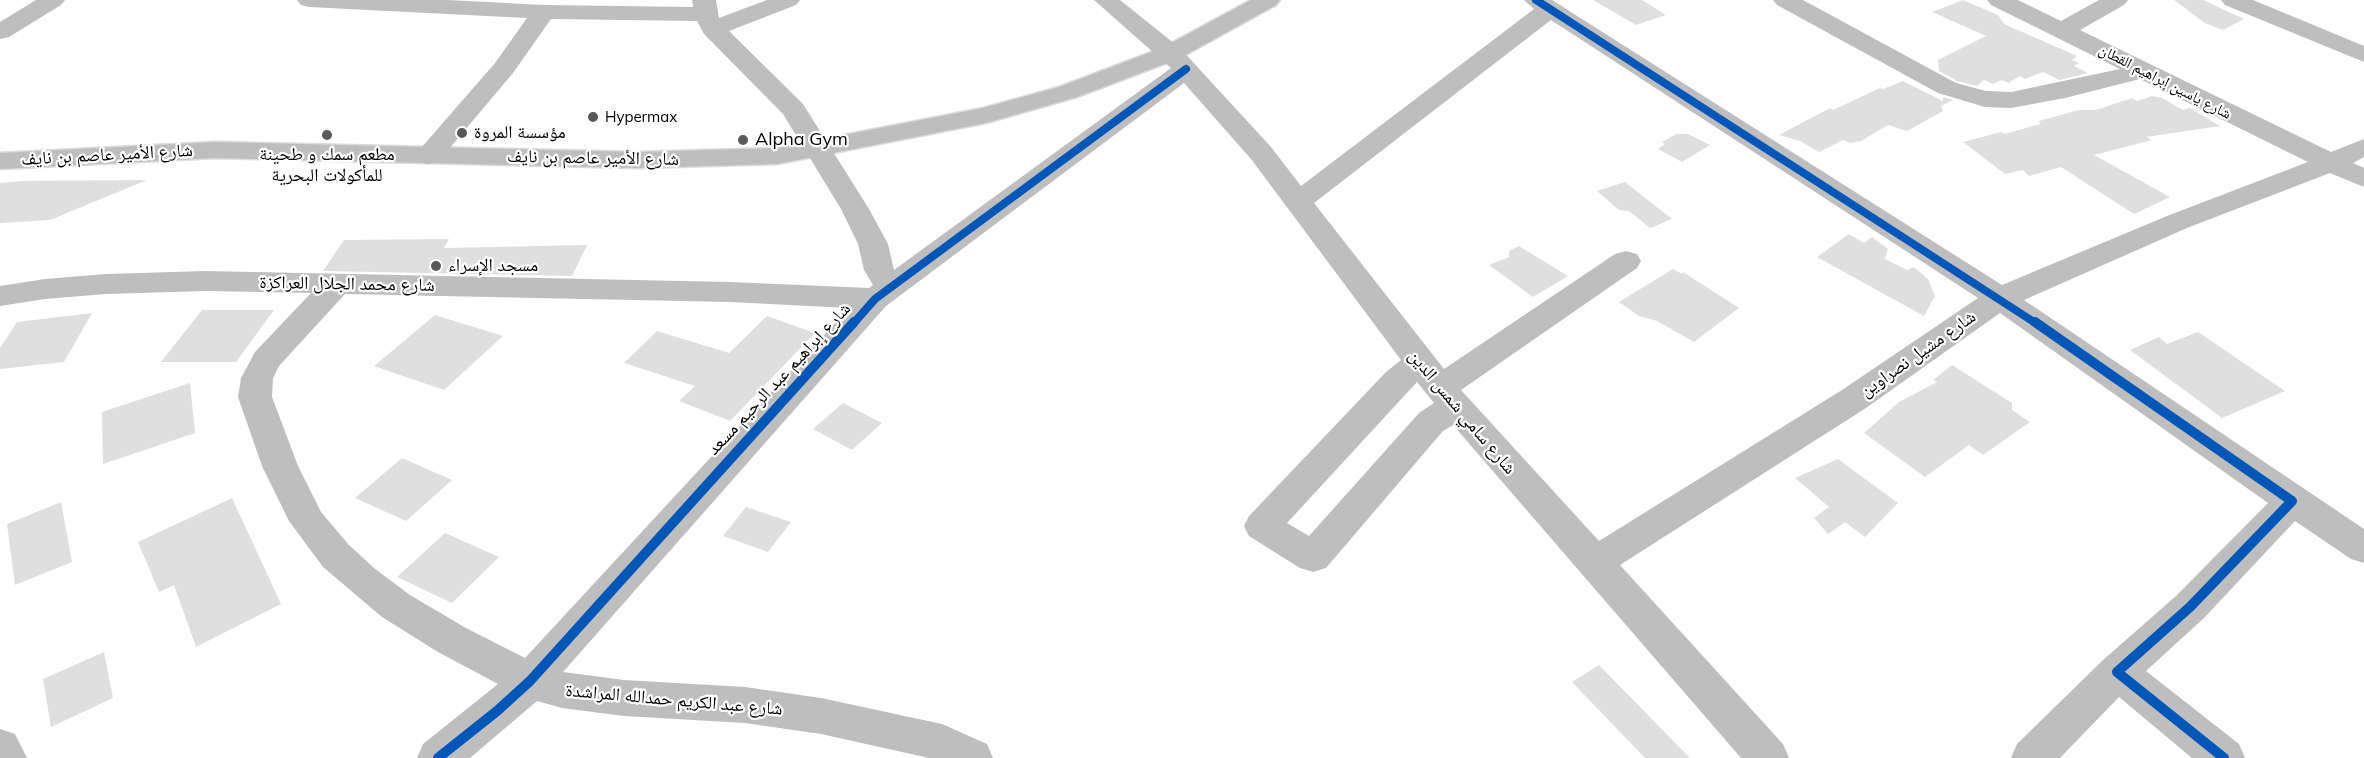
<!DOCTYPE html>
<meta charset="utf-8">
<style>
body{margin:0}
canvas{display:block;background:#fff}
</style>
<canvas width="2364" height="758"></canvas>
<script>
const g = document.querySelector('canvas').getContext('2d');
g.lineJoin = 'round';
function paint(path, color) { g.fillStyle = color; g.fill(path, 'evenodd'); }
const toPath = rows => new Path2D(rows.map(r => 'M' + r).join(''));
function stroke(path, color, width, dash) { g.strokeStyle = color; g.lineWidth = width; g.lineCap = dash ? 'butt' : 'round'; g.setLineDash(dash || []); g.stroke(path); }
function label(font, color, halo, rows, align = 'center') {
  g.font = font + ' Mulish,"Noto Naskh Arabic",sans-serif'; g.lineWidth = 4.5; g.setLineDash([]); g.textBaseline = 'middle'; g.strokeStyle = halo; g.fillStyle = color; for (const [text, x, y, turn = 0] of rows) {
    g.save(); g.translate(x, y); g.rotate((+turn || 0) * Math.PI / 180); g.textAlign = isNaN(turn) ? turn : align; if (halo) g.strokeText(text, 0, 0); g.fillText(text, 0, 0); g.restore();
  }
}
paint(toPath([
 [1593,0,1642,0,1666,15,1636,25],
 [1963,0,1998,15,2004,24,2077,56,2072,60,2079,63,2074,66,2088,73,2059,80,2043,72,2025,79,2020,76,2008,83,2002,80,1993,84,1984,80,1977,86,1957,81,1939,71,1938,60,1986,36,1932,12],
 [2174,0,2203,0,2244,19,2223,30,2205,23],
 [1903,81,1943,101,1943,97,1953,100,1941,106,1943,111,1907,131,1888,125,1861,141,1850,143,1843,140,1819,152,1800,141,1779,135,1830,108,1833,110,1880,88,1883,89],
 [2152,96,2162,98,2183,110,2190,108,2220,126,2146,137,2152,140,2094,155,2170,197,2134,214,2061,167,2029,176,2023,170,2005,174,1963,142,2001,132,2005,134,2040,124,2039,121,2079,110,2096,110,2132,98,2137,101],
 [1676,134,1688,134,1710,145,1682,162,1658,149,1665,144,1662,142],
 [147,180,50,220,0,223,0,183,22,181],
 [1625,182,1672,219,1650,228,1629,211,1619,210,1597,191],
 [1849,234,1864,243,1872,237,1888,249,1885,259,1907,270,1914,267,1928,279,1935,296,1924,316,1817,257],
 [449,239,444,248,587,245,572,276,323,271,344,240],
 [1519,246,1568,276,1533,297,1489,265,1509,257,1509,251],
 [1673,269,1682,274,1683,272,1739,308,1694,342,1657,321,1639,316,1619,302],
 [202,310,274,310,236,362,161,362],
 [92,313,64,362,0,369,0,348,17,322],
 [435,315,503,336,444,390,374,366],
 [767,316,815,333,730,421,679,401,695,386,624,363,657,331,729,353],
 [2198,332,2285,391,2222,418,2130,350,2159,337,2167,344],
 [1952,365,2012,403,2012,410,2030,422,1983,455,1969,445,1925,477,1864,433,1899,402,1937,382,1933,380],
 [190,383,195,433,103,464,102,412],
 [843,403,882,423,852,450,813,429],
 [402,458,452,480,406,521,355,498],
 [1838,459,1898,503,1865,537,1845,522,1828,534,1814,518,1829,507,1795,478],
 [232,498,281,604,196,647,174,585,159,592,138,542],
 [61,502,72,562,15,585,7,524],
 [746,507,791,522,768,552,723,536],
 [445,533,499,557,452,603,397,577],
 [104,652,113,698,51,727,43,679],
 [1599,665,1690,758,1645,758,1572,682]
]), '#dfdfdf');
const major = toPath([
 [1251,0,1280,0,1276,5,1180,58,1077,97,986,123,777,164,638,168,215,158,0,169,0,153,215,142,638,152,777,148,983,108,1059,87,1162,48,1251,0]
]);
stroke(major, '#dbdbdb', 3);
paint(toPath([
 [36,0,65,0,61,5,9,37,0,39,0,22,36,0],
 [297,0,448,0,544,5,693,7,692,0,716,0,719,18,767,0,800,0,796,5,729,31,803,104,869,209,888,244,894,270,1171,68,1094,0,1120,0,1180,48,1271,147,1301,186,1534,9,1524,0,1552,0,2002,285,2167,216,2308,162,2140,79,2065,98,2011,108,1985,107,1938,93,1777,5,1773,0,1803,0,1956,83,1986,91,2011,92,2120,69,1991,5,1987,0,2018,0,2061,21,2099,0,2128,0,2124,5,2080,30,2331,152,2364,139,2364,157,2353,163,2364,168,2364,187,2330,173,2187,228,2024,300,2364,529,2364,563,2351,559,2295,521,2204,618,2146,671,2239,744,2245,758,2192,758,2119,697,2060,758,2011,758,2017,744,2103,660,2176,596,2268,503,2000,313,1866,408,1620,565,1783,744,1789,758,1741,758,1453,425,1443,431,1326,568,1313,572,1300,568,1249,536,1244,526,1249,516,1386,372,1401,360,1251,159,1184,83,886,306,563,672,624,680,745,687,821,698,942,724,987,744,993,758,929,758,821,734,745,723,624,716,562,708,537,701,470,758,417,758,423,744,498,684,438,652,382,617,323,567,289,521,262,466,238,397,241,378,255,352,311,293,206,291,106,294,45,299,0,306,0,286,45,279,106,274,206,271,730,282,869,288,873,285,864,270,858,244,841,209,783,114,704,34,697,21,551,19,513,73,438,162,428,164,418,162,414,156,495,63,527,18,309,7,301,5,297,0],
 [1551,20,1978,298,1842,390,1599,541,1461,390,1637,268,1641,261,1637,254,1626,251,1615,254,1444,369,1314,203,1551,20],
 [345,294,730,302,849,308,525,658,466,628,410,595,374,568,349,545,321,512,298,466,272,397,273,378,279,366,345,294],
 [1417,382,1434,403,1419,413,1309,536,1287,523,1417,382],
 [2221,0,2253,0,2364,46,2364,62,2225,5,2221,0],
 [0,729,15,734,27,758,0,758,0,729]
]), '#bebebe');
paint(major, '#bebebe');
stroke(toPath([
 [1536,0,2037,324],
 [853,324,875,299,1186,69]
]), '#0057b8', 8);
stroke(toPath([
 [2035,322,2292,501,2190,607,2117,672,2224,758],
 [438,758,497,711,530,681,854,322]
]), '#0057b8', 10);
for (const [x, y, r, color] of [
 [593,117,6,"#595959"],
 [462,133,6,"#595959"],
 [327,135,6,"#595959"],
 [743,140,6,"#595959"],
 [436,266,6,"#595959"]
]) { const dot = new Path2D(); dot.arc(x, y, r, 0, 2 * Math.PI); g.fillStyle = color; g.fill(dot); stroke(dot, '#fff', 2); }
label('15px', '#000', '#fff', [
 ["شارع ياسين إبراهيم القطان",2165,82,27]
]);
label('15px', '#000', '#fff', [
 ["Hypermax",605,117]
], 'left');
label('18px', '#000', '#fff', [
 ["مؤسسة المروة",474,133],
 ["Alpha Gym",755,140],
 ["مطعم سمك و طحينة",327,155,"center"],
 ["للمأكولات البحرية",327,176,"center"],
 ["مسجد الإسراء",448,266]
], 'left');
label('18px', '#000', '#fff', [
 ["شارع الأمير عاصم بن نايف",107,155,-3],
 ["شارع الأمير عاصم بن نايف",593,158,1],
 ["شارع محمد الجلال العراكزة",347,284,1],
 ["شارع مشيل نصراوين",1918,354,-35],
 ["شارع إبراهيم عبد الرحيم مسعد",779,379,-47],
 ["شارع سامي شمس الدين",1462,412,50],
 ["شارع عبد الكريم حمدالله المراشدة",674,700,5]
]);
</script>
